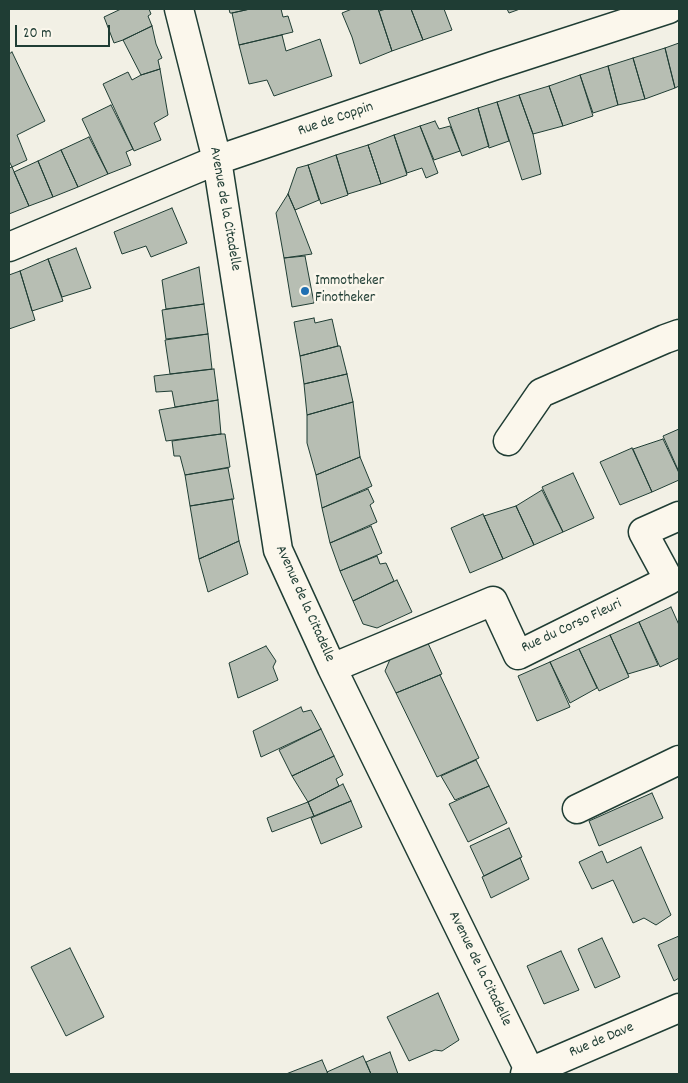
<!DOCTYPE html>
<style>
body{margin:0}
#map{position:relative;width:688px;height:1083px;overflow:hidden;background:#f2f0e5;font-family:Dekko,sans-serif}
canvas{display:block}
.frame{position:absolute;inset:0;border:10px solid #1f3d34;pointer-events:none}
.scale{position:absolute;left:15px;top:25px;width:95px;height:22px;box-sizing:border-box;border:2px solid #1f3d34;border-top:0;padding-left:6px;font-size:15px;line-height:18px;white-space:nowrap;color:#1f3d34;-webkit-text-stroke:4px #fbf7ec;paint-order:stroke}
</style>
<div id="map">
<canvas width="688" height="1083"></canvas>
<div class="frame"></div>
<div class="scale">20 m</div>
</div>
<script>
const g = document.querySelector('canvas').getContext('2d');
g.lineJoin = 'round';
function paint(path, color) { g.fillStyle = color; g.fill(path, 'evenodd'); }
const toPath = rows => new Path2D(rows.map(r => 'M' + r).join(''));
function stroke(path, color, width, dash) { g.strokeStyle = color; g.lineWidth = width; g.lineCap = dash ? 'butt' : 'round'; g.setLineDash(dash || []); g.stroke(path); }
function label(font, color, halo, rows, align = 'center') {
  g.font = font + ' Dekko,sans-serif'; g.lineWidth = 5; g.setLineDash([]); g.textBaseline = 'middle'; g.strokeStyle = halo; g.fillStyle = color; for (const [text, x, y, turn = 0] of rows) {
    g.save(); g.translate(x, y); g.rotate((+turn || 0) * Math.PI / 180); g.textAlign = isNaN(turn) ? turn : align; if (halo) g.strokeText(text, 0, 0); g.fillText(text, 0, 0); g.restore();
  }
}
const building = toPath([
 [121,9,149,9,151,14,148,16,152,26,123,40,114,43,104,17,121,9],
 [229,9,250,9,232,13,230,13,229,9],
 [250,9,281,9,283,17,288,16,293,32,239,45,232,13,250,9],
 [352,9,378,9,392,51,360,64,352,37,342,13,352,9],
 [386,9,411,9,423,40,392,51,379,11,386,9],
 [411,9,444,9,452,30,423,40,411,9],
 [507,9,520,9,509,13,507,9],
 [152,26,156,44,162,58,158,60,160,69,141,75,123,40,152,26],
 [282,35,286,51,320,39,332,76,274,96,267,80,249,84,239,45,282,35],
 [679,43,679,86,675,88,665,48,679,43],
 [665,48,675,88,645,99,633,58,665,48],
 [12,52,45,121,17,135,27,160,12,167,9,161,9,54,12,52],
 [633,58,645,99,618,105,608,66,633,58],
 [608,66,618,105,593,113,580,75,608,66],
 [160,69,168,115,154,123,161,140,134,151,103,84,128,72,132,80,141,75,160,69],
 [580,75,593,116,563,126,549,86,580,75],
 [549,86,563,126,533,134,519,95,549,86],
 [519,95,533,134,541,174,522,180,497,102,519,95],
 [497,102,509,141,489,148,478,108,497,102],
 [111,105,133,149,126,152,131,165,108,174,82,119,111,105],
 [478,108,489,146,462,156,448,118,478,108],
 [435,121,439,129,450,126,460,151,434,160,420,126,435,121],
 [420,126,438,173,426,178,422,168,407,173,394,135,420,126],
 [394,135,407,175,381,184,368,145,394,135],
 [89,137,108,174,78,187,61,150,89,137],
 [368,145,381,184,348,194,336,155,368,145],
 [61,150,78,187,53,197,38,161,61,150],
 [336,155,348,195,321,204,308,165,336,155],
 [38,161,53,197,29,206,14,172,38,161],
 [308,165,319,200,295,210,288,194,297,168,308,165],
 [12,167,29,206,9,214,9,168,12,167],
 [288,194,295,210,312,254,284,258,276,213,288,194],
 [172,208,187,243,151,257,146,246,122,254,114,232,172,208],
 [76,248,91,288,62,297,48,259,76,248],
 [305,256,314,303,292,307,284,258,305,256],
 [48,259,63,301,32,311,20,271,48,259],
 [199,267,204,304,166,309,162,280,199,267],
 [20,271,35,320,9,329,9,275,20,271],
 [204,304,208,334,166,339,162,310,204,304],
 [314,318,315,323,332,319,338,346,300,356,294,322,314,318],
 [208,334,212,369,170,374,165,340,208,334],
 [338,346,340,346,347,374,304,384,300,356,338,346],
 [214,369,218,400,175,407,172,391,156,392,154,376,214,369],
 [347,374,353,402,307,415,304,384,347,374],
 [218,400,221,434,166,441,159,410,218,400],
 [353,402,360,457,316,475,307,443,307,415,353,402],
 [679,429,679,472,663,436,679,429],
 [221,434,225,434,230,467,185,475,180,456,174,456,172,441,221,434],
 [663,439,679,473,679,480,652,492,633,449,663,439],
 [632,448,652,492,620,505,600,462,632,448],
 [360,457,372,486,322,508,316,475,360,457],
 [228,468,234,499,190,506,185,475,228,468],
 [573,473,594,518,563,532,542,487,573,473],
 [368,489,374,502,370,505,377,522,330,543,322,508,368,489],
 [542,490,563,532,534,545,516,506,542,490],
 [232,499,239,541,199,559,190,506,232,499],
 [516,506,534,545,503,559,484,516,516,506],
 [483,514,503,559,470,573,451,528,483,514],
 [371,526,382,553,340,571,330,543,371,526],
 [239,541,248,574,208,592,199,559,239,541],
 [377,556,380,564,386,563,394,581,353,601,340,571,377,556],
 [397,580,412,612,377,628,363,624,353,601,397,580],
 [671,607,679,625,679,658,660,667,639,622,671,607],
 [639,622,658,665,628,674,610,635,639,622],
 [610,635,629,677,599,691,579,649,610,635],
 [427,641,442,674,396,693,385,671,391,657,427,641],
 [266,646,276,661,273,667,278,680,238,698,229,663,266,646],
 [579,649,597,688,570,703,550,662,579,649],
 [550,662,570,707,537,721,518,676,550,662],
 [440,675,479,758,437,777,396,693,440,675],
 [301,707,303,712,311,710,321,729,261,757,253,731,301,707],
 [321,729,334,756,292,776,279,750,321,729],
 [334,756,343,775,336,779,339,786,308,802,292,776,334,756],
 [476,760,489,786,455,800,441,776,476,760],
 [343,784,351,801,314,816,308,802,343,784],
 [489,786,507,823,468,842,449,804,489,786],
 [652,793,663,818,599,846,589,821,652,793],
 [351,801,362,827,321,844,311,818,351,801],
 [308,802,314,816,272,832,267,818,308,802],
 [509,828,522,857,484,876,470,846,509,828],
 [641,847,671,915,656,925,644,918,633,923,613,880,592,889,579,862,602,851,607,863,641,847],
 [520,858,529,879,491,898,482,877,520,858],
 [679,936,679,978,674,981,658,945,679,936],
 [602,938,620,977,595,988,578,949,602,938],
 [70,948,104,1017,66,1036,31,967,70,948],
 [561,951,579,990,544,1004,527,966,561,951],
 [438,993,459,1040,442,1051,435,1050,409,1061,387,1017,438,993],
 [390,1052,398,1074,371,1074,366,1062,390,1052],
 [363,1056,371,1074,328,1074,327,1072,363,1056],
 [322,1060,328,1074,286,1074,322,1060]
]);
paint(building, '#b7beb3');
stroke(building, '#1f3d34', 1);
const minor = toPath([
 [179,9,217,160,278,550,332,668,531,1074],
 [9,247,217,160,493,66,669,9],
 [508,441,541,393,665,339,679,334],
 [332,668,493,601,518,655,669,580,643,532,679,516],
 [577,809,679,760]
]);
const major = toPath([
 [525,1074,679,1008]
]);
stroke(minor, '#1f3d34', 31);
stroke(major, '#1f3d34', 31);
stroke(minor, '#fbf7ec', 28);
stroke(major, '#fbf7ec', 28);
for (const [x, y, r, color] of [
 [305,291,5,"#1f6fb2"]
]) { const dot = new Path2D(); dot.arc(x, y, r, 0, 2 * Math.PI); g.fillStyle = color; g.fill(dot); stroke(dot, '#fbf7ec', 2); }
label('15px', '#1f3d34', '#fbf7ec', [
 ["Rue de Coppin",336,120,-19],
 ["Avenue de la Citadelle",224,209,80],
 ["Avenue de la Citadelle",304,604,66],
 ["Rue du Corso Fleuri",572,627,-25],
 ["Avenue de la Citadelle",479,969,64],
 ["Rue de Dave",602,1041,-23]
]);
label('15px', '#1f3d34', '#fbf7ec', [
 ["Immotheker",315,282],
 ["Finotheker",315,299]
], 'left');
</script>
